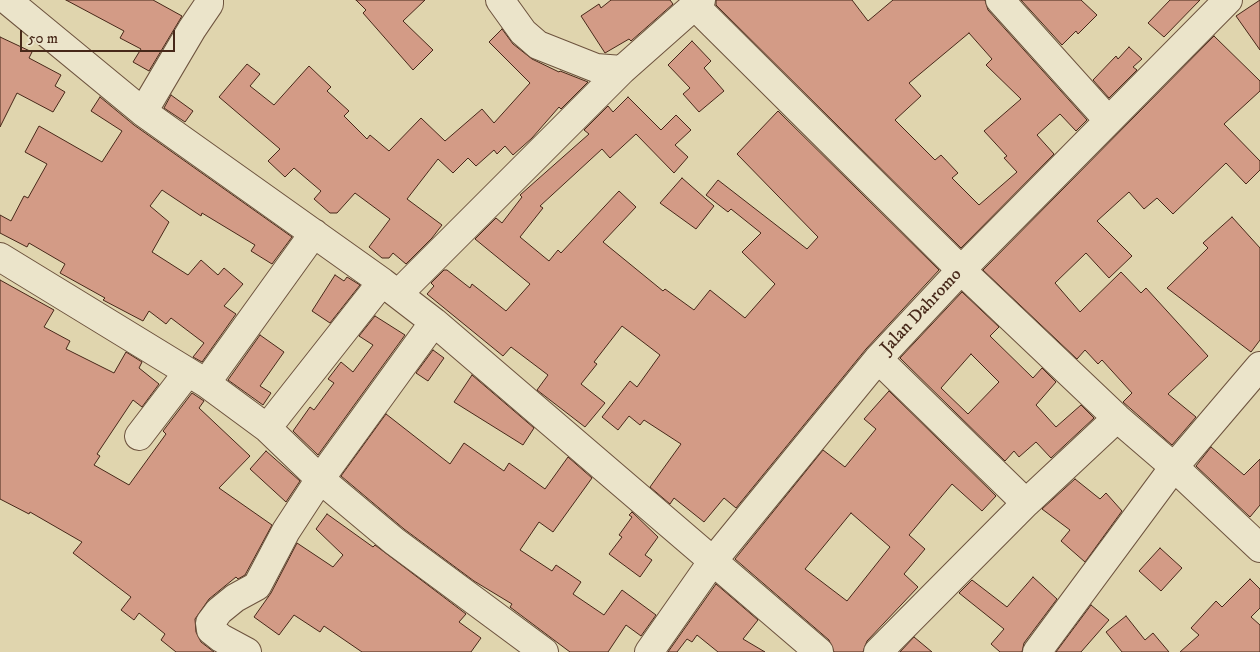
<!DOCTYPE html>
<style>
body{margin:0}
#map{position:relative;width:1260px;height:652px;overflow:hidden;background:#e0d5ae;font-family:"IM FELL DW Pica",serif}
canvas{display:block}
.scale{position:absolute;left:20px;top:30px;width:155px;height:22px;box-sizing:border-box;border:2px solid #472819;border-top:0;padding-left:6px;font-size:15px;line-height:18px;white-space:nowrap;color:#472819;-webkit-text-stroke:4px #ebe4ca;paint-order:stroke}
</style>
<div id="map">
<canvas width="1260" height="652"></canvas>
<div class="scale">50 m</div>
</div>
<script>
const g = document.querySelector('canvas').getContext('2d');
g.lineJoin = 'round';
function paint(path, color) { g.fillStyle = color; g.fill(path, 'evenodd'); }
const toPath = rows => new Path2D(rows.map(r => 'M' + r).join(''));
function stroke(path, color, width, dash) { g.strokeStyle = color; g.lineWidth = width; g.lineCap = dash ? 'butt' : 'round'; g.setLineDash(dash || []); g.stroke(path); }
function label(font, color, halo, rows, align = 'center') {
  g.font = font + ' "IM FELL DW Pica",serif'; g.lineWidth = 4.5; g.setLineDash([]); g.textBaseline = 'middle'; g.strokeStyle = halo; g.fillStyle = color; for (const [text, x, y, turn = 0] of rows) {
    g.save(); g.translate(x, y); g.rotate((+turn || 0) * Math.PI / 180); g.textAlign = isNaN(turn) ? turn : align; if (halo) g.strokeText(text, 0, 0); g.fillText(text, 0, 0); g.restore();
  }
}
const building = toPath([
 [66,0,153,0,182,16,149,71,133,62,141,49,120,38,124,31,66,0],
 [356,0,425,0,403,21,433,50,413,70,363,13,366,10,356,0],
 [611,0,670,0,673,4,631,41,629,39,605,53,581,16,599,4,601,8,611,0],
 [716,0,852,0,868,21,893,0,985,0,988,10,1087,120,1076,131,1060,114,1037,135,1054,154,961,248,716,5,716,0],
 [969,33,992,59,986,65,1021,99,984,131,1007,156,1004,158,1017,172,979,205,952,178,958,173,941,155,935,160,895,120,921,96,909,83,969,33],
 [1021,0,1081,0,1097,15,1078,34,1076,31,1062,45,1021,0],
 [1170,0,1200,0,1164,37,1148,23,1170,0],
 [1260,0,1260,50,1236,16,1260,0],
 [502,29,513,44,532,59,559,72,560,71,588,82,561,109,559,107,532,138,513,155,505,146,497,154,494,150,476,166,468,158,453,173,438,159,407,199,442,225,432,238,406,264,393,253,389,258,382,258,369,247,390,219,355,193,337,213,330,213,314,199,321,191,294,168,285,177,268,161,280,149,219,97,247,64,260,74,250,86,274,105,309,66,331,87,327,91,349,111,344,116,367,139,370,135,389,151,421,118,445,141,482,109,494,123,530,83,489,42,502,29],
 [1214,36,1260,81,1260,91,1224,124,1260,161,1260,170,1246,184,1226,163,1173,214,1157,198,1144,209,1129,192,1097,221,1132,256,1109,278,1086,253,1055,283,1080,312,1121,272,1141,293,1146,288,1208,356,1168,394,1196,417,1172,445,1123,402,1132,393,1102,360,1098,364,1085,350,1077,359,983,270,1214,36],
 [0,37,32,52,29,58,61,75,55,86,65,92,53,112,17,93,0,127,0,37],
 [692,41,711,61,704,68,724,91,699,112,683,94,690,88,668,65,692,41],
 [1129,47,1142,59,1133,67,1137,70,1109,98,1093,80,1116,56,1118,59,1129,47],
 [171,95,193,111,185,122,164,108,171,95],
 [100,97,134,125,292,237,272,264,251,251,255,245,202,213,201,216,162,190,150,206,169,222,152,252,188,275,201,260,218,275,224,268,243,284,224,306,236,314,202,362,193,357,204,343,171,318,166,324,149,311,143,321,103,300,105,298,60,273,65,264,29,243,27,247,0,233,0,215,11,221,24,196,28,198,47,164,25,152,39,126,102,162,122,131,91,111,100,97],
 [628,97,661,130,676,115,691,130,675,145,688,157,674,173,636,134,610,158,602,149,540,206,543,208,520,237,549,261,558,250,561,253,619,191,636,207,603,242,663,291,665,289,694,310,710,290,745,318,775,284,742,252,761,233,731,209,728,212,706,195,718,180,807,249,818,237,737,154,778,111,939,270,866,349,736,508,724,498,704,522,674,498,670,504,650,487,681,444,644,420,640,425,629,416,618,430,602,417,630,381,637,387,660,355,622,326,594,362,597,364,581,384,605,403,585,427,537,390,548,375,511,347,503,356,427,294,434,286,431,283,444,270,447,270,470,288,472,284,506,311,530,284,475,239,496,218,502,223,522,197,520,195,589,134,584,130,608,106,613,112,628,97],
 [682,178,714,206,696,229,660,203,682,178],
 [1232,217,1260,248,1260,340,1251,352,1167,288,1208,248,1203,243,1232,217],
 [335,275,344,281,347,277,360,285,330,323,312,311,335,275],
 [0,280,54,310,44,327,70,341,66,349,114,373,126,352,142,362,139,368,159,384,142,407,133,400,97,454,100,456,94,465,129,485,166,434,163,431,192,393,204,401,199,408,250,456,219,488,272,525,245,575,238,579,236,577,209,599,195,619,196,632,201,642,214,652,176,652,161,640,165,634,139,613,134,620,121,610,131,597,73,553,82,542,30,512,29,514,0,499,0,280],
 [962,292,999,327,990,336,1033,378,1042,368,1056,382,1036,405,1056,427,1081,405,1094,418,1051,458,1036,442,1019,457,1014,451,1005,461,900,358,962,292],
 [971,354,999,382,968,414,941,388,971,354],
 [375,316,405,335,318,455,293,431,310,407,314,410,334,383,328,379,341,362,353,372,373,345,359,336,375,316],
 [260,335,284,352,260,386,271,393,263,405,228,380,260,335],
 [433,350,444,358,428,381,416,373,433,350],
 [472,375,534,428,523,445,454,402,472,375],
 [889,391,996,496,982,511,952,484,909,535,925,549,904,574,918,587,867,641,863,652,834,652,829,640,735,559,823,450,845,467,876,429,864,419,889,391],
 [851,513,890,547,847,601,805,569,851,513],
 [386,414,450,464,464,443,504,471,509,463,545,489,568,457,592,478,553,532,539,522,520,550,552,571,556,565,581,582,573,594,604,615,622,590,656,615,641,636,626,625,608,652,570,652,510,607,512,604,474,581,404,529,341,476,386,414],
 [1211,447,1244,475,1260,459,1260,505,1250,517,1196,466,1211,447],
 [266,451,300,481,286,502,250,469,266,451],
 [1075,479,1100,499,1106,493,1122,511,1085,562,1061,541,1070,530,1042,509,1075,479],
 [632,512,658,537,645,555,652,560,640,577,609,554,622,537,619,535,632,517,629,515,632,512],
 [327,514,373,547,375,545,466,614,459,622,481,638,471,652,362,652,324,626,320,632,294,615,279,635,254,617,271,593,297,543,333,567,343,555,316,529,327,514],
 [1160,548,1182,568,1161,591,1139,571,1160,548],
 [1033,577,1057,599,1024,643,1022,652,1000,652,991,644,1004,629,959,593,972,580,1007,607,1033,577],
 [1250,579,1260,589,1260,608,1251,617,1260,625,1260,652,1180,652,1199,635,1191,628,1216,601,1222,607,1250,579],
 [716,584,758,620,743,639,765,652,718,652,697,635,692,642,687,639,677,652,668,652,716,584],
 [1091,605,1109,620,1081,652,1056,652,1091,605],
 [1126,616,1145,640,1153,633,1169,652,1122,652,1106,632,1126,616],
 [914,637,932,652,900,652,914,637]
]);
paint(building, '#d39b86');
stroke(building, '#472819', 1);
const minor = toPath([
 [7,0,143,112,382,282,434,322,819,652],
 [500,0,523,32,538,45,596,68,622,70],
 [1000,0,1108,120],
 [695,6,961,270,1117,418,1174,467,1260,548],
 [143,112,192,29,209,4,209,0],
 [0,257,206,383,267,428,320,479,394,541,544,652],
 [398,294,622,70,701,0],
 [878,359,1026,503],
 [206,383,314,233],
 [267,428,382,282],
 [139,436,188,372],
 [247,652,221,638,211,630,210,623,219,611,235,598,257,586,286,531,320,479,434,322],
 [649,652,712,562,878,359,961,270,1228,0],
 [878,652,1026,503,1117,418],
 [1037,652,1174,467,1260,366]
]);
stroke(minor, '#6d533e', 30);
stroke(minor, '#ebe4ca', 28);
label('18px', '#472819', '#ebe4ca', [
 ["Jalan Dahromo",922,312,-47]
]);
</script>
